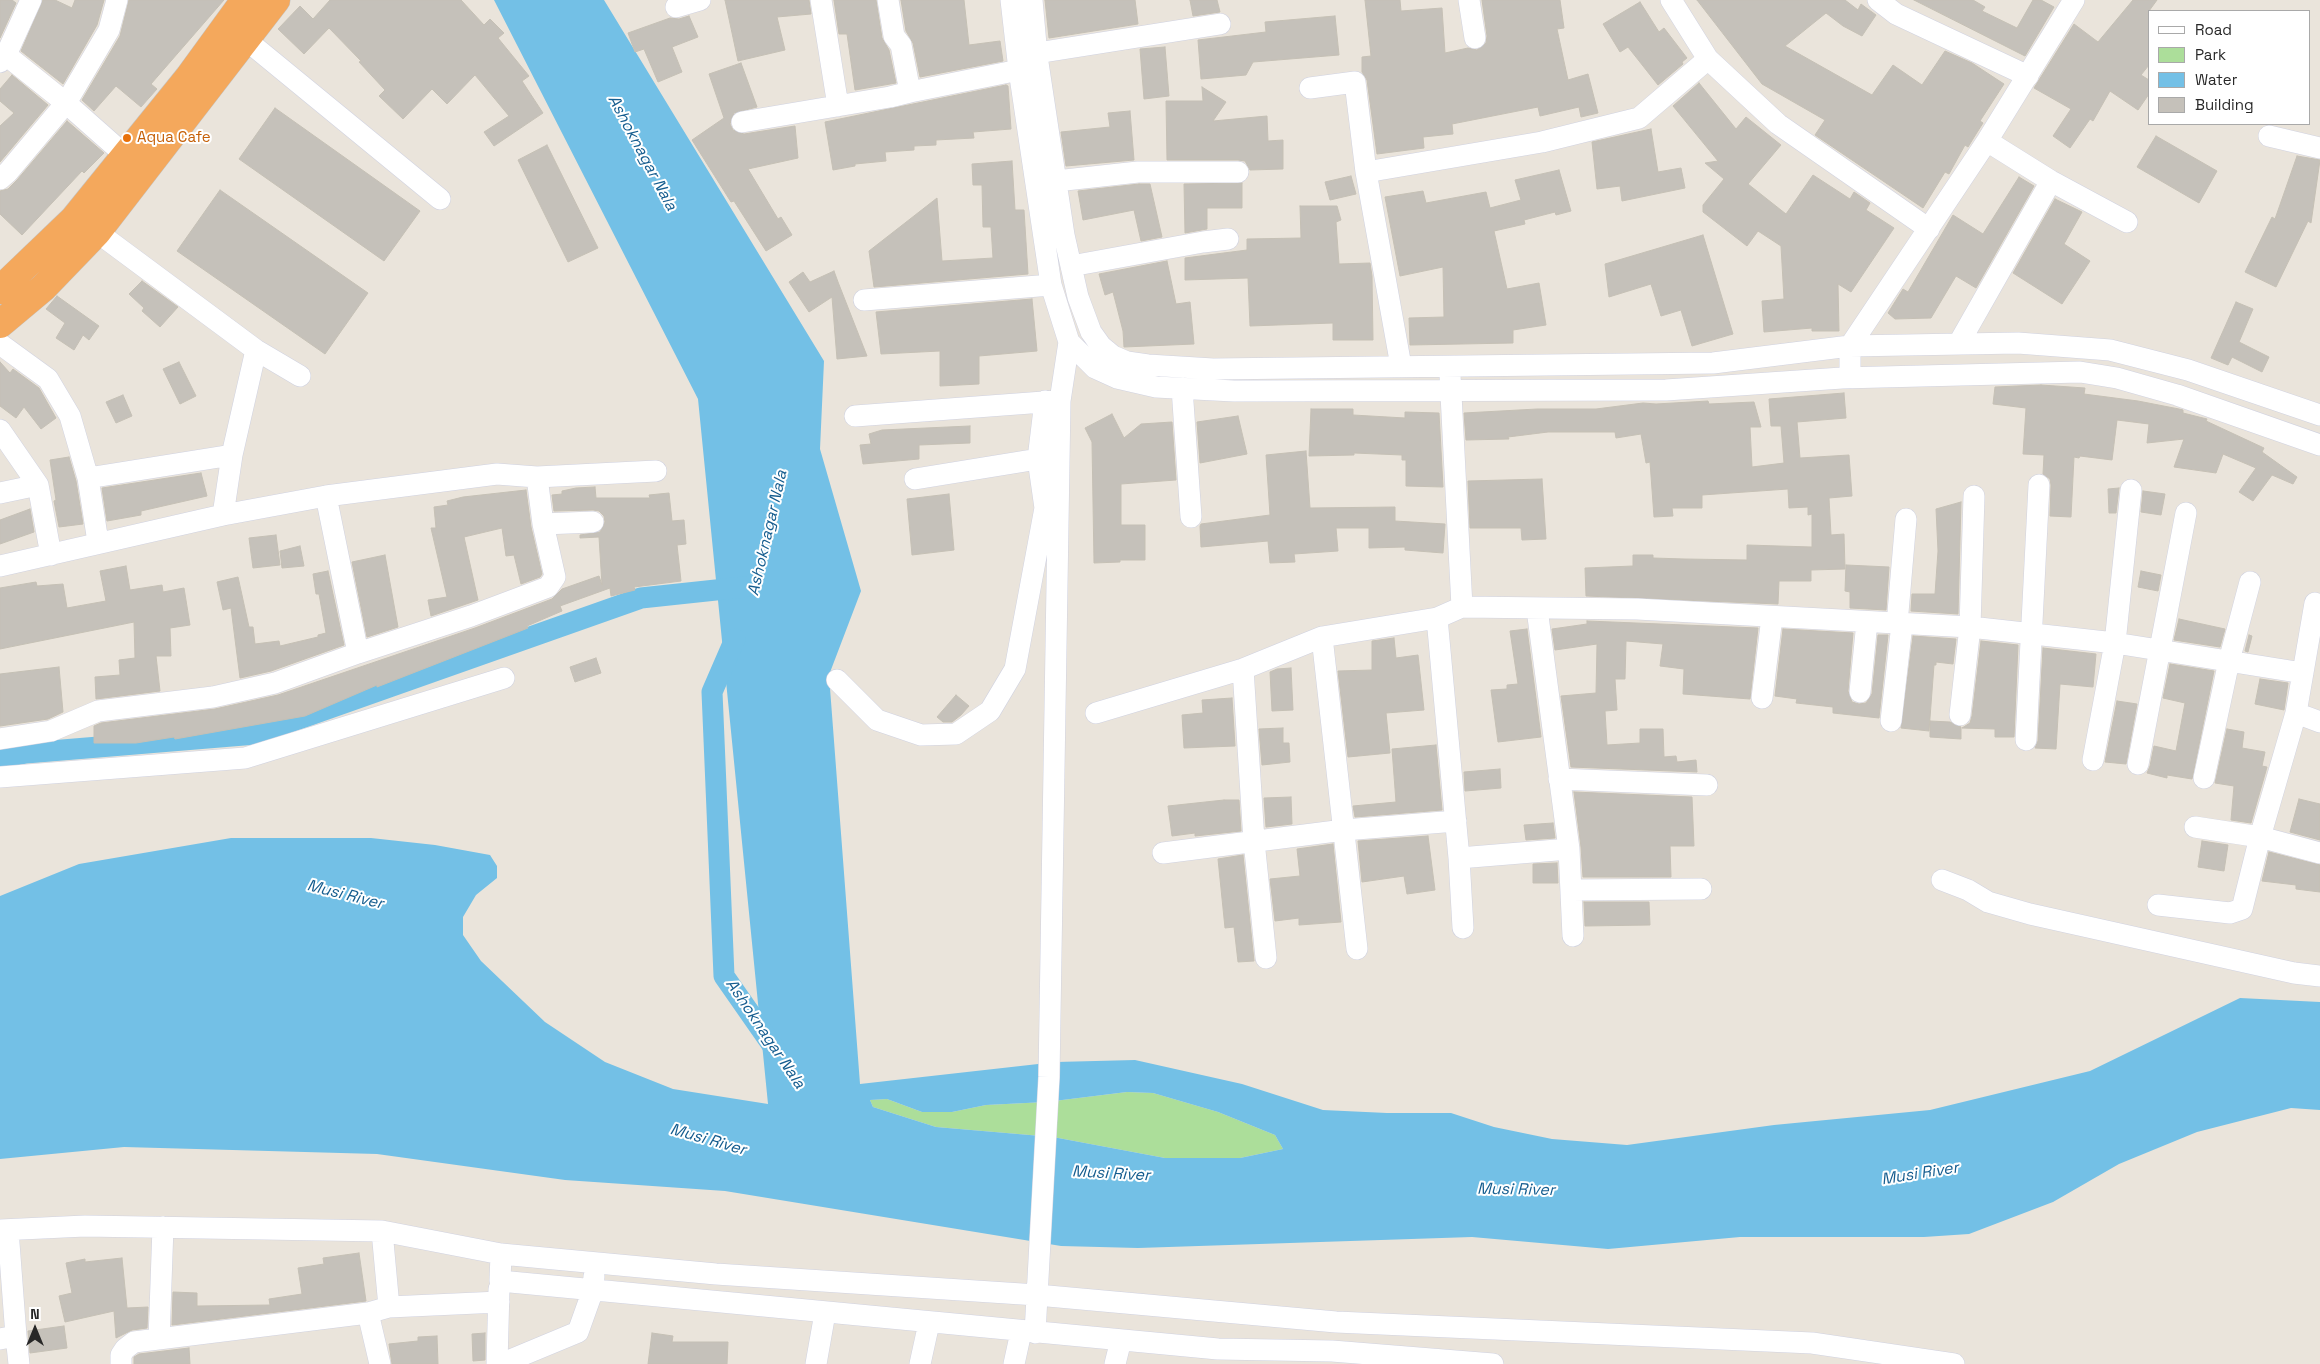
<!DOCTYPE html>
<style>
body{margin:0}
#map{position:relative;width:2320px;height:1364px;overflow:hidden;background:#eae4db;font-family:"Space Grotesk",sans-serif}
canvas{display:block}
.legend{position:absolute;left:2148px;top:10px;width:162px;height:115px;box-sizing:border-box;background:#fff;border:1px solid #a9a9a9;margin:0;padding:6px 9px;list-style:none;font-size:15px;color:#282828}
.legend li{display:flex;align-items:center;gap:10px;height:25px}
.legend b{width:25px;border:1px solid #a9a9a9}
.north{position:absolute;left:10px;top:1304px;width:50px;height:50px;-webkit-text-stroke:4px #fff;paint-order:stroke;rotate:0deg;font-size:14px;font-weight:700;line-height:20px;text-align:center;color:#282828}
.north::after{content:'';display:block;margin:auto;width:18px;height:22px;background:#282828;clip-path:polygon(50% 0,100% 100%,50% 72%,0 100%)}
</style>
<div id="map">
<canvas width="2320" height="1364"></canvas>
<ul class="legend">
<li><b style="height:6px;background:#fff"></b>Road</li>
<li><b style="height:14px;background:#acde9a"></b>Park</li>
<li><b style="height:14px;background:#73c0e6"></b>Water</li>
<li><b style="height:14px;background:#c5c1ba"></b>Building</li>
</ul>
<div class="north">N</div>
</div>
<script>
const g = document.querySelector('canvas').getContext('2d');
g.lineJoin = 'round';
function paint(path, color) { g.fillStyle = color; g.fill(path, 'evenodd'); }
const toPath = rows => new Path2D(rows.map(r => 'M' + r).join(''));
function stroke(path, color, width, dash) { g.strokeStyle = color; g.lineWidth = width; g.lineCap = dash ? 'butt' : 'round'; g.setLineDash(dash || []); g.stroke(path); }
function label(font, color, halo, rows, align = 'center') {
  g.font = font + ' "Space Grotesk",sans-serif'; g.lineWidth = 4; g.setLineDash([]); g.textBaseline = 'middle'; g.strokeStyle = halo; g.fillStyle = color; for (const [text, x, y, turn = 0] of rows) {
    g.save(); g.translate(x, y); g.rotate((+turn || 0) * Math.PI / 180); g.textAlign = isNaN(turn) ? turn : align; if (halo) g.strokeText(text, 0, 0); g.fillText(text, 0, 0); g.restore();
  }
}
paint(toPath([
 [1127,1092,1153,1093,1218,1112,1275,1135,1283,1149,1240,1158,1165,1158,1053,1137,936,1127,873,1107,870,1100,887,1099,922,1112,952,1112,986,1105,1046,1102]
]), '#acde9a');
paint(toPath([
 [494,0,604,0,824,361,820,449,861,591,829,675,860,1084,1056,1062,1135,1060,1242,1084,1323,1110,1387,1113,1451,1113,1494,1127,1552,1139,1627,1145,1774,1125,1930,1110,2090,1071,2240,998,2320,1002,2320,1110,2291,1108,2197,1132,2119,1164,2053,1202,1969,1234,1924,1237,1740,1237,1608,1249,1472,1237,1138,1248,1061,1246,725,1191,565,1180,377,1154,124,1147,0,1159,0,896,79,864,231,838,371,838,435,845,490,855,497,866,497,878,476,895,463,917,463,935,481,961,545,1022,605,1062,673,1089,768,1104,698,399],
 [1127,1092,1153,1093,1218,1112,1275,1135,1283,1149,1240,1158,1165,1158,1053,1137,936,1127,873,1107,870,1100,887,1099,922,1112,952,1112,986,1105,1046,1102]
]), '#73c0e6');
stroke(toPath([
 [735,639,712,692,724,976,777,1052],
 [0,758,26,753,256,734,641,598,744,587]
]), '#73c0e6', 21);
const building = toPath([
 [0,0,12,0,16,3,0,38,0,0],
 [43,0,55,0,72,8,75,0,104,0,97,25,63,84,21,51,43,0],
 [129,0,224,0,151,84,157,89,141,107,116,86,94,111,82,100,120,36,129,0],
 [330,0,461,0,484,25,490,19,504,33,498,38,529,76,522,81,543,113,494,146,484,132,509,116,475,75,447,104,432,89,403,119,379,96,385,90,359,62,361,61,329,28,304,54,278,29,300,6,313,19,330,0],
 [725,0,809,0,811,14,777,17,785,50,738,61,725,0],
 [834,0,876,0,882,38,889,50,896,83,855,90,847,34,839,34,834,0],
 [901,0,964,0,969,45,1000,41,1003,61,920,77,913,43,906,31,901,0],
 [1045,0,1135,0,1138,24,1049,38,1045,0],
 [1190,0,1217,0,1220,12,1193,16,1190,0],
 [1365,0,1400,0,1401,11,1442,8,1445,53,1468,48,1477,50,1486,43,1487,36,1482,0,1560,0,1564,28,1557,29,1568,80,1588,74,1598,113,1581,117,1579,107,1540,116,1538,107,1452,124,1453,134,1423,137,1424,148,1377,154,1367,80,1362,72,1362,57,1371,56,1365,0],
 [1697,0,1845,0,1858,10,1861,4,1876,15,1862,36,1843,26,1826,13,1785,46,1872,95,1893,65,1922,85,1945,51,1972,63,2004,84,1980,121,1983,123,1976,134,1968,147,1965,145,1949,174,1945,172,1923,208,1815,135,1825,120,1762,84,1697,0],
 [1914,0,1973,0,1985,7,1982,11,2017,28,2033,0,2041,0,2054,7,2025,56,1914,0],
 [2133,0,2157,0,2149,11,2149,65,2141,75,2149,80,2149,94,2138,110,2110,91,2093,121,2090,119,2070,148,2053,136,2071,109,2034,88,2074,24,2098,42,2133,0],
 [1640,2,1659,32,1664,28,1687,58,1682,62,1683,64,1658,85,1628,47,1620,52,1603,24,1640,2],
 [689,16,698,37,672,47,682,72,658,82,644,49,635,52,628,33,670,18,679,19,689,16],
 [1335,16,1339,55,1253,62,1246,75,1201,79,1198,40,1266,32,1265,22,1335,16],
 [1165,47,1169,96,1144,99,1140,49,1165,47],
 [741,63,757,107,734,113,730,124,733,130,744,134,795,126,798,158,748,169,778,219,781,217,792,235,766,251,734,201,731,202,692,140,724,118,709,74,741,63],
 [12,75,48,105,0,162,0,126,14,113,0,101,0,89,12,75],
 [1699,83,1736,129,1746,117,1781,145,1748,184,1786,214,1813,175,1850,199,1854,192,1870,203,1866,210,1894,228,1851,292,1838,284,1839,331,1812,331,1812,328,1764,332,1762,301,1784,299,1781,246,1758,231,1747,246,1703,212,1703,205,1724,179,1705,163,1718,161,1673,106,1699,83],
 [1006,85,1008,86,1011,129,973,132,974,138,936,140,936,145,914,146,914,150,885,152,886,161,855,164,855,166,833,170,825,122,1006,85],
 [1202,87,1226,102,1213,121,1267,116,1268,141,1283,140,1283,169,1250,170,1245,161,1238,160,1167,160,1166,101,1203,101,1202,87],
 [275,108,420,211,384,261,239,159,275,108],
 [1130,111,1134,160,1066,166,1061,132,1110,127,1108,113,1130,111],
 [67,121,104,153,84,173,82,171,22,235,0,214,0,191,8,189,17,180,67,121],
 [1651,129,1658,172,1681,168,1685,188,1622,201,1620,186,1597,189,1592,142,1651,129],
 [2156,136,2217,171,2199,203,2137,167,2156,136],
 [547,145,598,248,568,262,518,160,547,145],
 [2297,156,2320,160,2311,223,2308,221,2276,287,2245,272,2272,217,2275,219,2297,156],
 [1012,161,1015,210,1024,210,1028,274,874,287,869,251,937,198,942,261,993,258,991,227,983,227,982,185,973,185,972,164,1012,161],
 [1559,170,1571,211,1556,215,1555,212,1524,220,1525,224,1494,231,1507,289,1539,283,1546,325,1513,330,1513,343,1410,345,1409,318,1444,317,1443,267,1400,276,1385,197,1423,191,1426,203,1486,192,1490,208,1521,200,1515,180,1559,170],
 [1351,176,1356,194,1330,200,1325,182,1351,176],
 [2019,177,2034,186,1976,288,1956,276,1931,318,1895,319,1888,313,1903,289,1908,292,1953,215,1983,234,2019,177],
 [1242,183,1242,208,1207,208,1207,229,1185,233,1184,184,1242,183],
 [1139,184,1150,184,1162,237,1141,241,1134,210,1083,220,1078,191,1139,184],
 [220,190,368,293,325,354,177,251,220,190],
 [2055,199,2082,212,2064,244,2090,261,2062,304,2013,273,2055,199],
 [1300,206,1337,206,1341,220,1336,222,1339,264,1370,263,1372,276,1373,340,1333,340,1333,323,1250,326,1248,278,1185,280,1185,258,1247,250,1247,239,1301,238,1300,206],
 [1703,235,1733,334,1692,346,1681,310,1661,316,1651,284,1609,297,1605,264,1703,235],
 [1167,261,1176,304,1190,302,1194,344,1124,347,1123,331,1113,292,1105,295,1099,274,1167,261],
 [834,271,838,282,867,356,837,359,832,297,809,312,789,282,803,272,810,282,834,271],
 [142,281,178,307,160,327,142,311,144,308,129,294,142,281],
 [57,296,99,326,89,340,83,335,74,350,56,338,65,323,46,309,57,296],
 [1032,299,1037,351,979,356,979,384,940,386,940,351,881,354,876,312,1032,299],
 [2236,302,2253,309,2239,342,2269,357,2262,372,2232,357,2228,365,2211,358,2236,302],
 [0,362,10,373,13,369,39,388,56,418,41,429,24,407,16,418,0,406,0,362],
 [179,362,196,396,180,404,163,369,179,362],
 [2041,385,2085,388,2084,394,2138,401,2179,409,2183,410,2183,413,2207,419,2206,421,2264,448,2262,452,2297,477,2293,484,2272,475,2253,501,2239,492,2256,468,2223,454,2216,473,2174,467,2184,439,2147,443,2149,424,2117,420,2112,460,2080,456,2079,458,2074,457,2071,517,2050,516,2051,485,2050,479,2043,474,2044,455,2023,454,2026,408,1993,404,1995,387,2041,385],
 [1844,393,1846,418,1797,422,1800,458,1849,455,1852,496,1829,498,1831,535,1844,534,1845,569,1811,570,1811,581,1779,581,1778,604,1586,596,1585,568,1633,566,1633,555,1653,555,1653,558,1685,559,1747,560,1747,545,1812,547,1812,514,1808,515,1808,507,1789,508,1788,489,1702,495,1702,508,1672,508,1673,516,1654,517,1650,462,1646,463,1641,434,1616,438,1615,432,1548,432,1508,437,1509,439,1466,440,1464,413,1537,409,1596,409,1643,403,1656,404,1708,401,1709,404,1754,402,1761,427,1750,427,1752,467,1784,463,1781,426,1771,426,1769,399,1844,393],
 [123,395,132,416,116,423,106,402,123,395],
 [1311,409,1353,409,1353,415,1405,418,1405,412,1439,413,1443,487,1406,486,1406,460,1402,460,1402,455,1354,453,1354,455,1309,456,1311,409],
 [1112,414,1124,438,1141,424,1172,422,1176,480,1121,484,1121,525,1145,525,1145,560,1120,560,1120,562,1094,563,1092,442,1085,428,1112,414],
 [1238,416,1247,454,1200,463,1197,422,1238,416],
 [970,426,970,443,919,445,919,459,863,464,860,445,871,444,869,434,882,430,970,426],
 [1306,451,1310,508,1395,507,1395,521,1445,524,1443,553,1405,550,1405,547,1369,548,1369,528,1336,528,1338,551,1294,554,1295,562,1270,563,1268,541,1201,547,1200,526,1201,524,1270,515,1266,455,1306,451],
 [69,457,76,481,83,524,59,527,54,501,56,500,50,460,69,457],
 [201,473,207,496,141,511,141,515,107,521,102,488,201,473],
 [1542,479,1546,539,1522,540,1521,528,1470,528,1468,481,1542,479],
 [595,487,596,498,650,498,649,495,669,493,672,521,684,520,686,544,677,545,681,581,634,587,635,590,611,596,610,588,560,606,562,611,527,626,528,628,377,687,377,685,305,716,175,739,174,737,136,743,94,743,94,726,101,723,215,709,278,695,475,628,552,599,562,589,599,576,602,585,599,537,580,538,580,535,600,532,605,522,604,516,599,511,593,510,554,511,552,495,562,494,562,491,576,488,595,487],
 [2119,488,2116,513,2109,513,2108,489,2119,488],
 [526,490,531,527,542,574,540,577,521,584,514,555,506,556,502,528,464,537,478,600,431,616,428,600,447,597,431,528,436,528,434,507,448,505,447,501,463,497,526,490],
 [2143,491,2165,494,2161,515,2141,512,2143,491],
 [949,494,954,550,912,555,907,499,949,494],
 [1961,502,1958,614,1911,611,1912,594,1935,594,1938,551,1936,509,1961,502],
 [30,509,34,532,0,544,0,520,30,509],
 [276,535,280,565,253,568,249,538,276,535],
 [300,546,304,566,282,568,280,551,300,546],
 [385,555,398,627,367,637,352,562,385,555],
 [1846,565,1889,567,1886,610,1850,608,1850,592,1845,591,1846,565],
 [126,566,130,590,162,585,163,592,184,588,190,625,170,628,171,656,156,656,160,691,96,699,95,677,120,675,119,660,135,658,134,622,0,649,0,588,36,582,37,586,63,584,67,608,106,601,100,571,126,566],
 [328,571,344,645,271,671,240,678,231,608,223,610,217,582,238,577,249,627,253,627,255,644,279,641,280,646,318,637,318,635,326,633,319,594,316,594,313,574,328,571],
 [2141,571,2161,575,2158,591,2138,587,2141,571],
 [2179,619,2225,629,2220,647,2174,640,2179,619],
 [1587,621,1758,628,1750,699,1683,694,1684,669,1660,666,1663,644,1626,641,1625,679,1615,679,1617,710,1605,711,1607,745,1640,743,1640,729,1663,729,1664,757,1676,756,1677,762,1696,760,1697,772,1571,767,1561,696,1596,693,1597,644,1555,650,1552,629,1587,624,1587,621],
 [1527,629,1541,737,1498,742,1491,690,1507,689,1507,685,1518,684,1510,631,1527,629],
 [1783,629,1853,633,1848,691,1852,702,1859,704,1866,703,1872,694,1878,635,1888,635,1879,718,1833,713,1833,707,1796,703,1797,699,1775,696,1783,629],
 [2249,635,2252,636,2248,652,2245,651,2249,635],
 [1913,636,1956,639,1953,664,1936,662,1936,665,1934,665,1929,731,1901,728,1913,636],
 [1394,638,1396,658,1418,655,1424,710,1386,713,1390,753,1348,757,1338,671,1372,670,1372,641,1394,638],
 [1981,641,2018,645,2014,737,1995,737,1995,729,1962,728,1970,723,1972,716,1981,641],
 [2043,648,2096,654,2093,687,2060,684,2056,749,2035,748,2038,741,2043,648],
 [596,658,601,673,575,682,570,667,596,658],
 [2170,664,2214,671,2192,779,2167,775,2167,778,2147,773,2150,766,2154,746,2176,751,2185,703,2163,698,2170,664],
 [59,667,63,712,48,719,0,726,0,674,59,667],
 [1291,668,1293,710,1272,711,1270,672,1277,669,1291,668],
 [2260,679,2288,683,2284,710,2255,704,2260,679],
 [956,695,969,706,961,715,952,722,943,722,937,717,956,695],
 [1232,698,1235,746,1184,748,1182,715,1203,713,1202,700,1232,698],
 [2117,701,2137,704,2126,764,2105,762,2117,701],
 [1930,721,1950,722,1961,727,1961,739,1930,737,1930,721],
 [1283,728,1283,743,1289,743,1290,762,1262,765,1259,729,1283,728],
 [2227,729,2244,732,2242,748,2265,752,2262,766,2267,767,2251,823,2231,820,2234,786,2215,783,2227,729],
 [1436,745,1442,810,1355,817,1353,806,1396,802,1392,749,1436,745],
 [1500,769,1501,788,1465,791,1464,772,1500,769],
 [1574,792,1692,797,1694,846,1670,846,1671,877,1583,877,1581,847,1574,792],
 [1291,797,1292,824,1266,827,1264,798,1291,797],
 [2299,799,2320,804,2320,840,2290,832,2299,799],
 [1224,800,1239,800,1241,831,1195,836,1195,833,1172,836,1168,806,1224,800],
 [1553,823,1555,838,1526,840,1524,825,1553,823],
 [1428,836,1435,890,1407,894,1404,876,1362,882,1358,841,1428,836],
 [2202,841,2228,845,2224,871,2198,867,2202,841],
 [1333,844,1341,922,1299,925,1299,918,1275,921,1270,879,1300,876,1297,849,1333,844],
 [2269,852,2320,865,2320,892,2296,889,2296,885,2262,881,2269,852],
 [1243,855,1254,961,1238,962,1234,927,1225,928,1218,859,1243,855],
 [1557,863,1558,883,1533,883,1533,864,1557,863],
 [1584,902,1649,902,1650,925,1585,926,1584,902],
 [359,1253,366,1301,172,1325,173,1292,197,1293,197,1306,270,1305,269,1299,302,1294,298,1268,324,1264,323,1258,359,1253],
 [122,1258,127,1308,148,1307,147,1328,132,1330,116,1338,114,1311,65,1322,59,1296,72,1293,66,1263,85,1259,85,1262,122,1258],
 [64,1326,67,1348,30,1353,28,1331,64,1326],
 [485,1333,485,1360,473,1361,472,1334,485,1333],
 [652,1333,673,1336,672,1342,728,1342,727,1364,648,1364,652,1333],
 [437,1336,438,1364,392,1364,389,1344,418,1341,418,1337,437,1336],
 [189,1348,190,1364,134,1364,134,1357,139,1354,189,1348]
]);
paint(building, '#c5c1ba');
stroke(building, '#c5c0b5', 1);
const minor = toPath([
 [821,0,838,106],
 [888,0,894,36,901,45,910,92],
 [1011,0,1019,70,1051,285,1069,342,1060,401,1049,1077,1035,1333],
 [1032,0,1037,56,1064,235,1078,297,1091,332,1101,346,1113,356,1127,362,1148,365,1213,369,1713,363,1850,346,2018,343,2110,350,2188,370,2320,415],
 [1469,0,1475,38],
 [1671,0,1708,59,1778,124,1929,229],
 [1878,0,1896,14,2028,76],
 [676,7,700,0],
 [245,39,440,199],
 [1037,53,1220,24],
 [6,55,66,103,126,156],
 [0,62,6,55,31,0],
 [1310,88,1355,82,1366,172,1401,366],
 [742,122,890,97,910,92,1019,70],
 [2269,136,2320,148],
 [1987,141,2051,181,2127,222],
 [1366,172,1542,142,1639,118,1708,59],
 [0,179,8,172,66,103,109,30,117,0],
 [1056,181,1138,172,1238,172],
 [97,232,256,350,300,376],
 [1071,266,1203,242,1228,239],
 [864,300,1051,285],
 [1069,342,1095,368,1117,378,1156,387,1234,391,1666,390,1842,378,2080,372,2117,378,2177,395,2320,445],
 [1959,343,2051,181],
 [0,344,48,379,70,416,88,478,98,542],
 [1450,375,1462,607],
 [1850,378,1850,346,1987,141,2074,0],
 [1182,388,1191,517],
 [855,416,1057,401],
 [0,430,38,485,51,555],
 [88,478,232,455],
 [915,479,1038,459],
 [0,493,38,485],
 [326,496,358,653],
 [223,515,232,455,256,350],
 [543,524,593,522],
 [0,566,223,515,326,496,497,474,537,477,656,471],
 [1537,609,1569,849,1573,936],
 [1437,618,1459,858,1463,928],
 [1897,624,1906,519],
 [1322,637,1357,949],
 [1243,669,1254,841,1266,958],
 [837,680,877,720,921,735,956,734,990,711,1015,669,1045,508,1038,459,1045,401],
 [1860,692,1867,622],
 [1762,698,1772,617],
 [1096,713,1243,669,1322,637,1437,618,1462,607,1637,609,1970,627,2115,643,2303,673],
 [2296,713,2320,722],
 [1960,715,1970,627,1974,496],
 [1891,721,1902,624],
 [0,739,51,731,98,711,213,697,275,683,358,653,471,616,548,587,555,577,543,524,537,477],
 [2026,740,2039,485],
 [2093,760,2115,643,2131,490],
 [2138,764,2186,513],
 [0,777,245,758,504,678],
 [2204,778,2229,661,2250,582],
 [1559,779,1707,785],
 [2195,827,2260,837,2320,853],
 [1163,853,1344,830,1456,821],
 [1459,858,1569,849],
 [1942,880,1968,890,1988,902,2030,914,2294,973,2320,976],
 [1571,890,1701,889],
 [2158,905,2230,913,2242,909,2260,837,2296,713,2315,603],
 [0,1230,85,1226,382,1231,501,1254,716,1274,1037,1295,1336,1322,1812,1343,1954,1364],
 [8,1230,16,1336],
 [382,1231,389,1307],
 [501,1254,500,1281,1218,1349,1332,1351,1493,1364],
 [368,1313,380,1364],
 [0,1339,16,1336,19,1364],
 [159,1339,163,1227],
 [121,1364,121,1355,125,1349,134,1342,368,1313,389,1307,499,1302],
 [497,1364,499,1289],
 [501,1364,578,1332,593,1290,594,1276],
 [816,1364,825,1313],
 [920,1364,929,1323],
 [1014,1364,1021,1332],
 [1115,1364,1121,1340]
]);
const highway = toPath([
 [0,290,74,219,189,77,245,0],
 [0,324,43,288,97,232,276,0]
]);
stroke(minor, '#d0d2e0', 22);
stroke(highway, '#c3c3c3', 29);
stroke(minor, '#fff', 21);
stroke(highway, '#f4a85c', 28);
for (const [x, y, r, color] of [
 [127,138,5,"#e8710a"]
]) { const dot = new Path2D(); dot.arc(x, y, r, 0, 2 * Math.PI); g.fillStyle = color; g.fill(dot); stroke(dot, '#fff', 2); }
label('15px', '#c56008', '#fff', [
 ["Aqua Cafe",137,138]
], 'left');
label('italic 16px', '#155d8f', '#fff', [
 ["Ashoknagar Nala",642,153,62],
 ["Ashoknagar Nala",768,533,-77],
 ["Musi River",345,895,14],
 ["Ashoknagar Nala",765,1034,56],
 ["Musi River",708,1140,16],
 ["Musi River",1111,1174,3],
 ["Musi River",1920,1174,-9],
 ["Musi River",1516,1190,1]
]);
</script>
